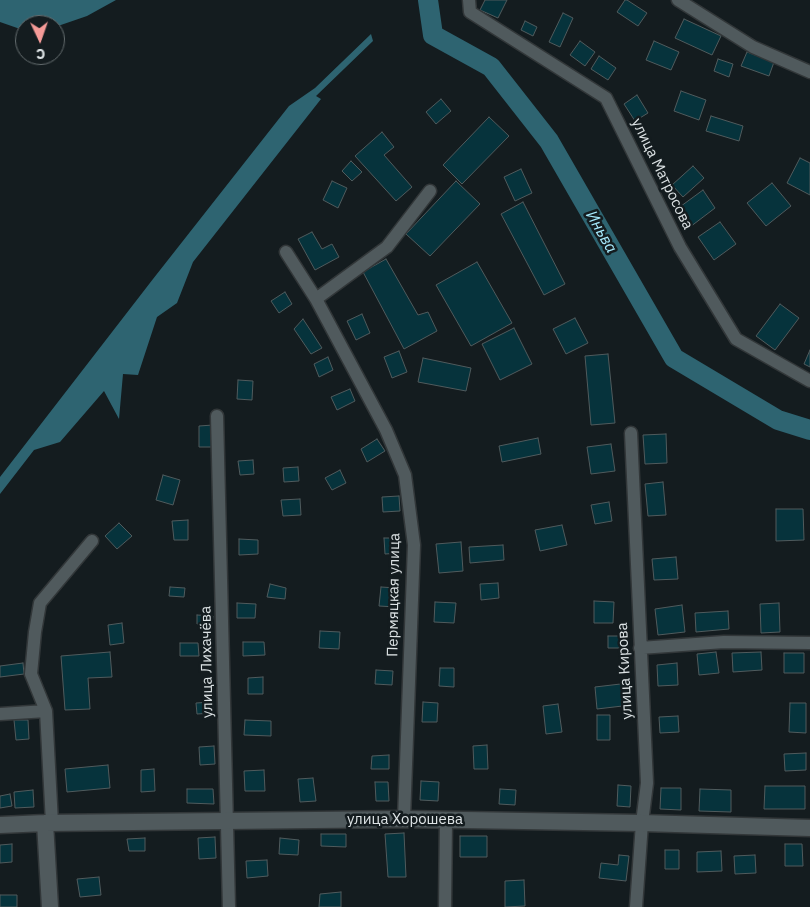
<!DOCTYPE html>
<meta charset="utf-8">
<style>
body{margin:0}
#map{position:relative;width:810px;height:907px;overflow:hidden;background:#141c1f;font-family:"IBM Plex Sans",sans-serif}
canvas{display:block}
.north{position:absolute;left:15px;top:15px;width:50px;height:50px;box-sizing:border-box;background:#141c1f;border:1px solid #646c6e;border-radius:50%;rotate:177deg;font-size:14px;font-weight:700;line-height:20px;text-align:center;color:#dde3e5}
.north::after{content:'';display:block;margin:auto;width:18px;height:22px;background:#f59b98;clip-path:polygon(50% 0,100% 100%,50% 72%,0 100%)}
</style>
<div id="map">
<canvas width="810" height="907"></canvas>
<div class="north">С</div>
</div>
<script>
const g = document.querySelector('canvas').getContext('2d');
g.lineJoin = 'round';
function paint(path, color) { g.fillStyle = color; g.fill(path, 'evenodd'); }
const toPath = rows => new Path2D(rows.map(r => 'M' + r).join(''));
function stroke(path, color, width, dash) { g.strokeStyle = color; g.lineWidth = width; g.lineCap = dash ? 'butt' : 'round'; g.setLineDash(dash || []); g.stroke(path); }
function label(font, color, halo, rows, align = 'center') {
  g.font = font + ' "IBM Plex Sans",sans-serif'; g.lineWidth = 5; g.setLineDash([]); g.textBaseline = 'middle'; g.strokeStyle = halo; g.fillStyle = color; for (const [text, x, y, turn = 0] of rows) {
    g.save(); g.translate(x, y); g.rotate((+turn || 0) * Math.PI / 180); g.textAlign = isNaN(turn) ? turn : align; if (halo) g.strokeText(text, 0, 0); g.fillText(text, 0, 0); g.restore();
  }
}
paint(toPath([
 [0,0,116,0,87,16,55,27,55,25,25,25,25,29,23,30,0,22],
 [371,34,373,41,316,96,321,99,193,262,177,303,157,317,138,375,123,374,119,419,104,391,60,442,34,450,0,494,0,477,153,279,289,106,315,88]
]), '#2e6471');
stroke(toPath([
 [428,0,433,35,491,67,549,141,674,358,778,420,810,430]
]), '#2e6471', 20);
const building = toPath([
 [485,0,507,0,498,18,480,10,485,0],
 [625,0,627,0,647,13,638,26,617,12,625,0],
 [563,13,573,18,560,47,549,42,563,13],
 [684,19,721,36,712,55,675,38,684,19],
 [525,21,537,27,533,36,521,30,525,21],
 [580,41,595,52,585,66,570,55,580,41],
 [654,41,679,52,671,70,646,60,654,41],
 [747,52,774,62,769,76,741,66,747,52],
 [599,56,616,68,608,80,591,69,599,56],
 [718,59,733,64,729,77,714,71,718,59],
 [681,91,706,100,699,120,674,111,681,91],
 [637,95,648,113,635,121,624,104,637,95],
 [441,99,451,111,436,124,426,112,441,99],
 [711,116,743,126,739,141,706,131,711,116],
 [489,117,509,136,462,184,443,165,489,117],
 [382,132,394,147,384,155,412,187,396,201,355,156,382,132],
 [800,158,810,163,810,195,787,183,800,158],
 [351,161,362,172,352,181,342,171,351,161],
 [693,166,704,178,683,197,672,185,693,166],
 [521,169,532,193,515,201,504,177,521,169],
 [332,181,347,188,338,208,323,200,332,181],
 [456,181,480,204,430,256,406,234,456,181],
 [772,183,791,206,766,226,747,203,772,183],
 [703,190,715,208,690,227,677,209,703,190],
 [523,202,565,284,544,295,501,214,523,202],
 [720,222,736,244,714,260,698,237,720,222],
 [312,232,322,249,332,244,339,257,315,270,298,239,312,232],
 [386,259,418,315,428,312,437,331,404,349,363,272,386,259],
 [477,262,512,323,471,346,436,285,477,262],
 [285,292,292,304,279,313,271,301,285,292],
 [780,304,799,318,775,350,756,336,780,304],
 [362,314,370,333,356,340,347,321,362,314],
 [575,318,588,343,566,354,553,329,575,318],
 [303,319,322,348,311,354,294,329,303,319],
 [514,328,532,364,500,380,482,344,514,328],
 [810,350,810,367,804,364,810,350],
 [399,351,407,372,392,378,384,357,399,351],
 [608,354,615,423,591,425,585,356,608,354],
 [328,357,333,370,319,377,314,364,328,357],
 [423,358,471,368,466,391,418,382,423,358],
 [238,380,253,381,252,400,237,399,238,380],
 [350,389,355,401,337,410,331,397,350,389],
 [213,425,212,447,199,447,199,426,213,425],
 [666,434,667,463,645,464,643,435,666,434],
 [538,438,541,454,502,462,499,446,538,438],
 [377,439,385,451,367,462,361,449,377,439],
 [611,444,615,471,591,474,587,447,611,444],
 [253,460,254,474,240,475,238,461,253,460],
 [298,467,299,481,284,482,283,468,298,467],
 [340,470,346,483,332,490,325,478,340,470],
 [163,475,180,480,173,505,156,500,163,475],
 [663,482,666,515,648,516,645,484,663,482],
 [399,496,400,511,383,512,382,497,399,496],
 [300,499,301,515,283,516,281,500,300,499],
 [609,502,612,521,595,524,591,505,609,502],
 [776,509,803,509,804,540,776,541,776,509],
 [188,520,188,540,174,540,172,521,188,520],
 [119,523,132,536,117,549,105,536,119,523],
 [562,525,567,545,540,551,535,530,562,525],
 [384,538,399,538,400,553,385,554,384,538],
 [239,539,258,540,258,554,239,555,239,539],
 [461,542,463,571,439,573,436,544,461,542],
 [503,545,504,560,470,563,469,547,503,545],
 [676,557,678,579,654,580,652,559,676,557],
 [498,583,499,598,481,600,480,584,498,583],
 [270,584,286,588,285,599,267,597,270,584],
 [170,587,185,588,184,597,169,596,170,587],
 [381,587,397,588,396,607,379,606,381,587],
 [594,601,614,602,613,623,594,623,594,601],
 [435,602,456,603,454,623,434,622,435,602],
 [237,603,256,604,255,618,237,618,237,603],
 [779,603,780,632,761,633,760,604,779,603],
 [682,605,685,632,658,635,655,609,682,605],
 [728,611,729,629,696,632,695,613,728,611],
 [197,615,213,616,212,625,197,624,197,615],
 [122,623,124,643,110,645,108,625,122,623],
 [320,631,340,632,339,649,319,648,320,631],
 [608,636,627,636,627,648,608,648,608,636],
 [243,642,264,642,265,655,243,656,243,642],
 [180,643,198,643,199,656,180,656,180,643],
 [110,652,112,677,88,678,90,709,65,710,61,656,110,652],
 [716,652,719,673,699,675,697,654,716,652],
 [761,652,762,670,733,672,732,653,761,652],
 [784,653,804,653,804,673,784,673,784,653],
 [23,663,24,674,0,677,0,666,23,663],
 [677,663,678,685,658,686,657,665,677,663],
 [440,668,454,668,454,687,439,686,440,668],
 [376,670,393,671,392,685,375,684,376,670],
 [263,677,263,694,248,694,248,678,263,677],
 [629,683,631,705,597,709,595,687,629,683],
 [213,702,213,713,197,714,196,703,213,702],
 [423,702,438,703,437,722,422,722,423,702],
 [790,703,806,703,806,733,789,732,790,703],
 [558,704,562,732,546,734,543,706,558,704],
 [597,715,610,715,610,740,597,740,597,715],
 [678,716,679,732,660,733,659,717,678,716],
 [14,720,28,720,29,739,16,740,14,720],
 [245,720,271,721,271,736,244,735,245,720],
 [487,745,488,769,474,769,473,746,487,745],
 [214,746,215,764,200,765,199,747,214,746],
 [806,753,806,770,785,771,784,754,806,753],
 [389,755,389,769,371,769,372,756,389,755],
 [108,765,110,788,67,792,65,769,108,765],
 [154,769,155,791,141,792,141,770,154,769],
 [264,770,265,791,245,791,244,771,264,770],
 [313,778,316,801,300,802,298,779,313,778],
 [421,781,439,782,438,801,420,800,421,781],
 [375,782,388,782,389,801,376,801,375,782],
 [618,785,631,786,630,807,617,806,618,785],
 [765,786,805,786,805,809,764,809,765,786],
 [661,788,681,788,681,810,660,809,661,788],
 [187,789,213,789,214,804,187,803,187,789],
 [500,789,516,790,515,805,499,804,500,789],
 [700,789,731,790,731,812,699,811,700,789],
 [33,790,34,807,15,808,14,792,33,790],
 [10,794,12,806,0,808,0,796,10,794],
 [404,833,406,877,388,877,385,834,404,833],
 [321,834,346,834,346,847,321,846,321,834],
 [460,836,487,836,487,857,460,857,460,836],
 [215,837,216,858,199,859,198,838,215,837],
 [145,838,145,851,129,851,127,839,145,838],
 [280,838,299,840,298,855,279,854,280,838],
 [12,844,12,862,0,863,0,845,12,844],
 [785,844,802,844,803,866,785,866,785,844],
 [665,850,679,850,679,869,665,869,665,850],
 [721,851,722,871,697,872,697,852,721,851],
 [619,855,629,856,626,881,599,878,601,863,618,865,619,855],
 [755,855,756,873,735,874,734,856,755,855],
 [267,860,268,876,247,878,246,861,267,860],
 [99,877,101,895,80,897,77,879,99,877],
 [524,880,525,906,505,907,505,881,524,880],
 [341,892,341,907,319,907,320,894,341,892],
 [0,895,17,895,17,907,0,907,0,895]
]);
paint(building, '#06333c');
stroke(building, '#505b5d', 1);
const minor = toPath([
 [469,0,470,12,606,98,680,247,736,339,810,381],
 [678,0,753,47,810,72],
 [286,252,316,299,386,430,405,475,414,545,404,819],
 [316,299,387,247,430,191],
 [217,416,229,907],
 [631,433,647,783,642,823,636,907],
 [640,648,724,642,810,643],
 [0,714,46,711],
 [52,823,46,711,31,674,35,632,40,603,92,541],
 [445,907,446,820]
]);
const tertiary = toPath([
 [45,823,50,907],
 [0,825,45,823,404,819,642,823,810,828]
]);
stroke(minor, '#323739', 15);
stroke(tertiary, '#323739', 19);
stroke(minor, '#505a5d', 12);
stroke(tertiary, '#505a5d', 16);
label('15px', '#dde3e5', '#141c1f', [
 ["улица Матросова",662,174,64],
 ["Пермяцкая улица",394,595,-89],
 ["улица Лихачёва",207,662,-91],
 ["улица Кирова",625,671,-93],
 ["улица Хорошева",405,820]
]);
label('italic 16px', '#a7ebfe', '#141c1f', [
 ["Иньва",601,232,60]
]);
</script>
